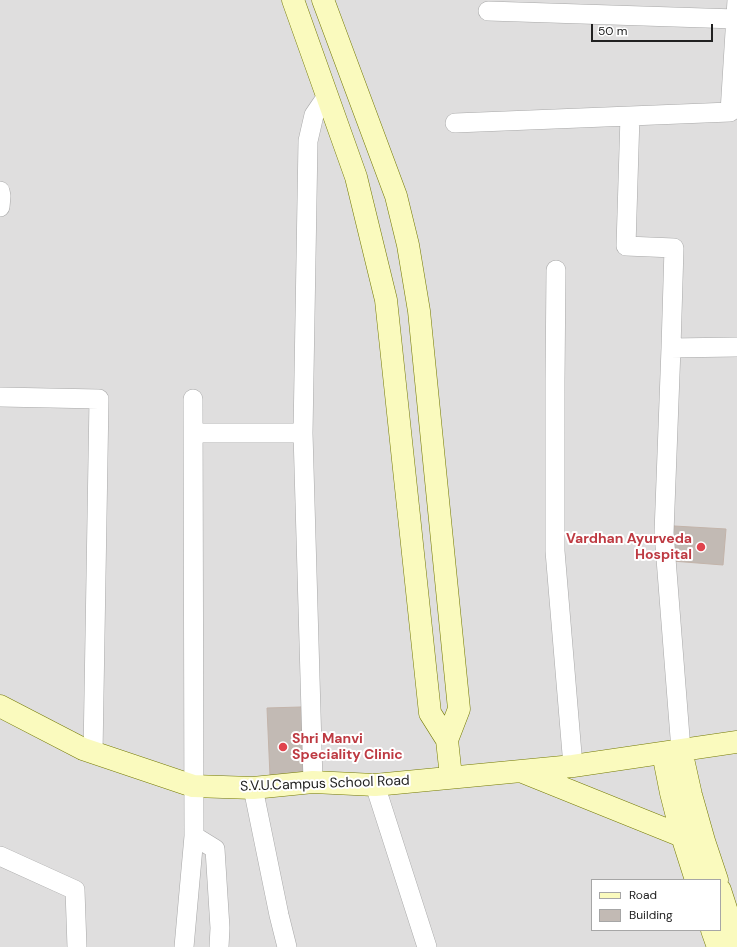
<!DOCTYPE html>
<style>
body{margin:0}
#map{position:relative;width:737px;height:947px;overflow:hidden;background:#f1eee8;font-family:"DM Sans",sans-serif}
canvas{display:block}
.legend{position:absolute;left:591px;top:879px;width:130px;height:52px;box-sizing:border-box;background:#fff;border:1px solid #a6a6a6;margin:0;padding:5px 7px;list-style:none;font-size:12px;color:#212121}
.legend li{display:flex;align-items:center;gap:8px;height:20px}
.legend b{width:20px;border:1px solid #a6a6a6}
.scale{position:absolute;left:591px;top:24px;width:122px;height:18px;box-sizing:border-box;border:2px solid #212121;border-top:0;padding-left:5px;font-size:12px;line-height:14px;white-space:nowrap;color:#212121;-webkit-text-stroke:3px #fff;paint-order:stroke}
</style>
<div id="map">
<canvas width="737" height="947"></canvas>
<ul class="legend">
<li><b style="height:5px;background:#fafabe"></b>Road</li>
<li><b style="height:11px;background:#c2bab4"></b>Building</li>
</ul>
<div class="scale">50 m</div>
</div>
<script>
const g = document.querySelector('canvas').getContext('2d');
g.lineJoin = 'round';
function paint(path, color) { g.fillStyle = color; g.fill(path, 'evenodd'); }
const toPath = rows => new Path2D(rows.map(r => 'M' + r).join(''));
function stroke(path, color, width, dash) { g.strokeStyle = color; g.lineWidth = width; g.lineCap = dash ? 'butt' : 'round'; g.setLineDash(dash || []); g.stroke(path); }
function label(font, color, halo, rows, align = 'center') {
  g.font = font + ' "DM Sans",sans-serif'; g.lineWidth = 4; g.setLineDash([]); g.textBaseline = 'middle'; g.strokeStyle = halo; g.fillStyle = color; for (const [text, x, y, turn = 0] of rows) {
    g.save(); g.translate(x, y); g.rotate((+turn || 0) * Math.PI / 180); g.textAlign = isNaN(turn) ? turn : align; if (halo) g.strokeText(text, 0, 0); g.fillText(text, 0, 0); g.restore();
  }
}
paint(toPath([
 [0,0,737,0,737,947,0,947],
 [592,880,720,880,720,930,592,930]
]), '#dfdede');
const building = toPath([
 [674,526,726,529,723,565,672,561,674,526],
 [301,707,304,774,270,776,267,708,301,707]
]);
paint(building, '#c2bab4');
stroke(building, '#c3b4aa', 1);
const street = toPath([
 [488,11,736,19],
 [630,116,626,246,674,248,671,348],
 [455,123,730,112,737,0],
 [0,191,1,196,0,207],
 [556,270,555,380,555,551,573,766],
 [0,397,99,399,93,753],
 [193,433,303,433],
 [681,750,664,533,671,348,737,347],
 [313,782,303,433,308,141,314,115,327,96],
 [375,785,427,947],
 [253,788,279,915,287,947],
 [194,836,215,849,220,928,219,947],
 [0,856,75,890,77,947],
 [184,947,194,836,193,399]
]);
const secondary = toPath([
 [293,0,356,177,386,300,430,713,447,740,459,709,419,311,408,245,396,196,323,0],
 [0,706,83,749,193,786,253,788,313,782,375,785,573,766,737,742],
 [447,740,451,777],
 [681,750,691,795,704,841,717,880],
 [663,753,671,793,682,836,696,880],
 [523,772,682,836],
 [720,890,737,943],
 [712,930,718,947]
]);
stroke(street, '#a8a8a8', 20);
stroke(secondary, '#757b05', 23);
stroke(street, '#fff', 19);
stroke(secondary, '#fafabe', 22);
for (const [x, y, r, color] of [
 [701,547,5,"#e0444e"],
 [283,747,5,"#e0444e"]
]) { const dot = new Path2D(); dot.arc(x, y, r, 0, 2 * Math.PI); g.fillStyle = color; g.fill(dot); stroke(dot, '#fff', 1.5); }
label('bold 14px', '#be3a42', '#fff', [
 ["Vardhan Ayurveda",692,539],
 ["Hospital",692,555],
 ["Shri Manvi",292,739,"left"],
 ["Speciality Clinic",292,755,"left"]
], 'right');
label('14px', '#212121', '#fff', [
 ["S.V.U.Campus School Road",325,784,-2]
]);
</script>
